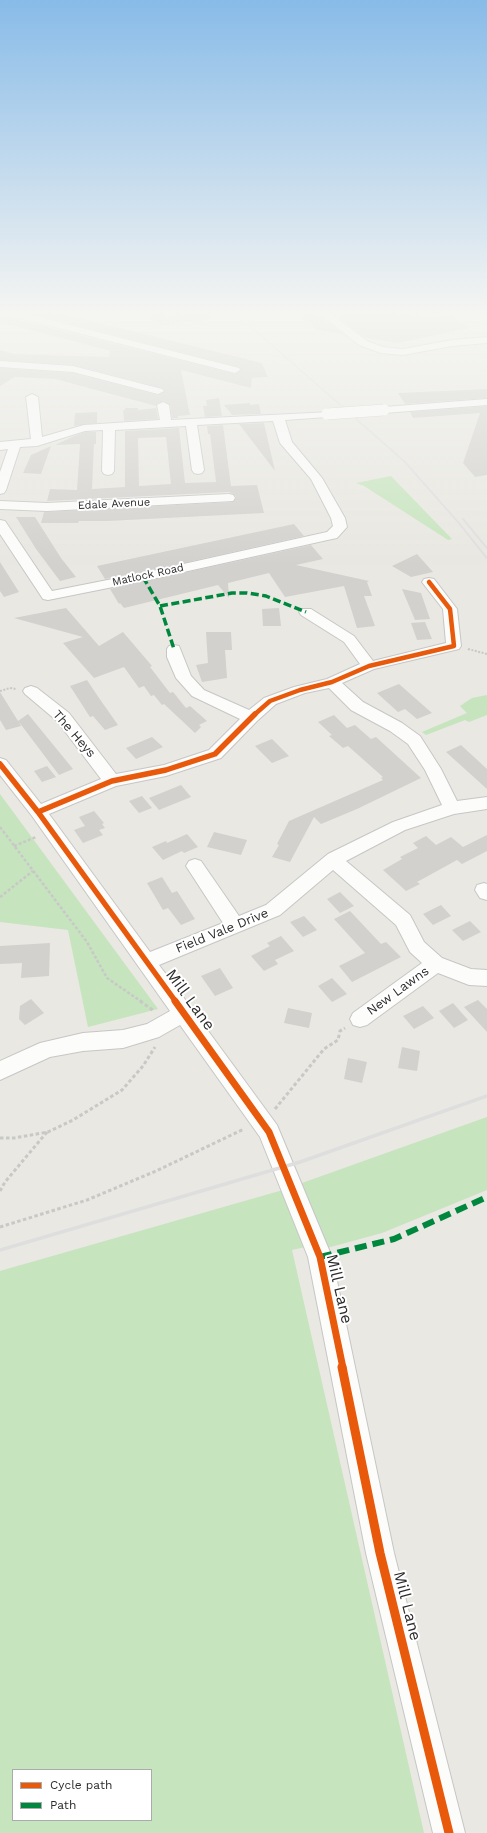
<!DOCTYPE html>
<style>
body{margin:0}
#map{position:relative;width:487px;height:1833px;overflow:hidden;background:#e9e8e2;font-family:"Work Sans",sans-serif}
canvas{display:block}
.legend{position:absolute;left:12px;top:1769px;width:140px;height:52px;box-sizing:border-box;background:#fff;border:1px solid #ababab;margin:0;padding:5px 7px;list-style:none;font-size:12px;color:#2c2c2c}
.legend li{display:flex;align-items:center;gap:8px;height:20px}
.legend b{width:20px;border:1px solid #ababab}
</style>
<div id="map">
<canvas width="487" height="1833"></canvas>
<ul class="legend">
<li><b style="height:5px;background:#e8590c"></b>Cycle path</li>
<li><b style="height:5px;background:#00873e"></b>Path</li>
</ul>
</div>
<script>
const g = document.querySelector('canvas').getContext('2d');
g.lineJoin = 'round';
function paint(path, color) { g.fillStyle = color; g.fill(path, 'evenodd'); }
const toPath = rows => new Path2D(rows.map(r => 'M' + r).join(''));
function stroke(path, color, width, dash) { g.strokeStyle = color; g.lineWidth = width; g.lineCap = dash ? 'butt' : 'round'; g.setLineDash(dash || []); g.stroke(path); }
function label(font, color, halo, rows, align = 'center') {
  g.font = font + ' "Work Sans",sans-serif'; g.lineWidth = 4; g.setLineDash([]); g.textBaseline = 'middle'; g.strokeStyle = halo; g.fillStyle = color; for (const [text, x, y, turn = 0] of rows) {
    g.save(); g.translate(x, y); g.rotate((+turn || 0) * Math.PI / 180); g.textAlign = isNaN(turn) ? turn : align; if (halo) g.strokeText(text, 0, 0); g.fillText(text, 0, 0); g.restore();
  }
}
paint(toPath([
 [391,476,452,539,448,540,364,486,356,483],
 [487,695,487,715,469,722,465,720,426,735,422,732,467,713,460,706,472,698],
 [0,794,158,1009,88,1027,68,930,0,922],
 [487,1117,487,1190,382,1233,327,1248,302,1183],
 [283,1190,305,1247,292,1250,424,1833,0,1833,0,1271],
 [13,1770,151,1770,151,1820,13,1820]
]), '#c6e4bd');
paint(toPath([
 [16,310,47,310,262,363,268,377,252,378,251,388,181,370,190,415,178,416,178,418,172,418,170,405,164,401,156,404,156,406,55,379,15,377,0,386,0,368,73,373,158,395,165,391,162,388,73,365,0,360,0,350,14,354,109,357,110,351,0,322,0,315,235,374,241,370,239,367],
 [140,310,160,310,166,317,171,318,177,314,174,310,210,310,211,319,160,326],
 [292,310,314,310,343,334,317,330],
 [328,310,391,310,397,314,421,312,426,317,448,314,470,328,398,343,365,338],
 [487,389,487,398,405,404,398,393],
 [219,398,222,416,205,417,203,406,207,406,206,400],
 [250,403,250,405,259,404,261,414,232,415,224,405],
 [487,406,487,475,475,477,463,463,480,413,413,418,410,412],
 [125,408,138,408,138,410,156,408,158,419,124,421,123,410,125,410],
 [97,412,97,423,74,426,75,413],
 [264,423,275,471,239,424],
 [223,425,231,486,257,485,264,513,108,521,79,521,78,523,41,523,44,512,233,502,236,497,233,494,229,492,47,501,50,489,77,490,80,444,55,445,72,437,85,432,96,432,96,444,94,444,92,489,125,487,125,431,179,428,185,483,216,482,210,434,208,434,207,426],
 [166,437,171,484,139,486,138,438],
 [51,446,41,474,23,473,31,455],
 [16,517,35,517,61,558,76,577,60,581,36,549],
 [294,524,304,536,143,572,105,579,97,566],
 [311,545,323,559,296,565,369,581,367,582,372,596,364,596,375,626,357,628,344,586,285,597,269,573,228,583,229,598,218,585,124,608,120,603,119,604,110,589],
 [417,554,433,572,411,577,392,566],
 [0,562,19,592,4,597,0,591],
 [402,589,421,593,430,619,415,620],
 [66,608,99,646,123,632,152,666,150,667,170,693,173,692,186,708,190,706,207,721,199,725,201,727,195,733,164,704,162,705,154,695,151,696,144,686,139,688,124,667,94,678,63,643,83,637,14,618],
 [279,608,281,626,263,626,262,609],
 [425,622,432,639,417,640,411,623],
 [206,632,231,632,232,650,225,650,227,678,202,682,196,665,208,663],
 [87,680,99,698,118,725,105,730,93,716,90,717,70,686],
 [399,684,432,713,417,719,405,709,398,712,377,693],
 [0,692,18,721,28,714,73,769,59,775,19,722,21,726,6,730,0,720],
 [334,715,347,728,355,725,371,739,376,737,421,778,357,809,321,824,314,817,290,862,272,857,279,845,277,844,289,821,383,780,381,778,383,777,348,746,343,748,329,736,332,735,318,722],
 [152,737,163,747,136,759,126,748],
 [272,739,289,756,272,763,255,746],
 [461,745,487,769,487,789,446,752],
 [47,766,56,777,42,782,34,771],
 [181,785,191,797,159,810,149,798],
 [142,796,152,808,139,813,129,801],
 [94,811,104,823,102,824,105,828,99,830,103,835,83,843,74,830,85,826,79,817],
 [214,832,247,840,241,855,207,847],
 [187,834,198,847,184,853,182,851,163,860,152,847,166,841,167,843],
 [487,835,487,851,462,864,457,860,417,882,420,884,406,891,383,870,402,859,400,857,418,848,413,843,426,836,436,845,451,837,463,847],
 [162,877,172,893,177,891,195,919,181,925,168,908,163,910,147,883],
 [340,892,354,906,340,913,327,899],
 [441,905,451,916,433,925,423,914],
 [350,911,381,944,386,942,401,957,352,982,339,966,365,953,334,919],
 [304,916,317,930,303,937,290,922],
 [470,921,481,932,463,941,452,930],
 [281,936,294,951,275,960,278,964,264,971,251,956,270,946,267,943],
 [50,943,49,976,21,978,22,963,0,964,0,946],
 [220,968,233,988,215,996,201,976],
 [332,978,347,994,332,1002,318,986],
 [31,999,44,1013,25,1025,19,1019,20,1006],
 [478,1000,487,1009,487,1032,464,1007],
 [453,1003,468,1020,454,1028,439,1011],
 [423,1006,434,1018,414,1029,403,1016],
 [288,1008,312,1013,309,1028,284,1023],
 [402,1047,420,1051,417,1071,398,1068],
 [348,1058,367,1062,362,1083,344,1079]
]), '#d2d1cd');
const minor = toPath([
 [0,310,11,310,239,368,240,370,235,373,231,372,0,313,0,310],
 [161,310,172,310,176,314,171,317,167,316,161,310],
 [315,310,326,310,367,341,383,347,403,349,452,340,487,337,487,343,452,346,403,355,381,353,359,345,315,310],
 [0,361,73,366,162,389,164,391,158,394,73,372,0,367,0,361],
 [32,394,38,397,42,437,84,425,160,420,157,405,163,402,169,405,171,420,331,412,333,414,331,416,327,417,285,420,292,442,322,478,345,518,347,527,337,538,332,539,143,581,48,600,43,599,0,534,0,520,5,521,52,591,143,573,327,532,333,526,331,518,311,479,280,443,273,421,197,425,204,470,202,473,198,474,194,473,192,470,186,426,115,430,114,471,112,474,108,475,104,474,102,471,103,430,85,431,37,446,20,447,6,490,4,493,0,494,0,472,8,449,0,450,0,442,31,439,26,397,32,394],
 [487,399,487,405,384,413,378,410,384,407,487,399],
 [229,494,233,495,235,498,233,501,47,511,0,509,0,501,47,503,229,494],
 [429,578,434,579,457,609,461,646,459,649,374,669,342,683,363,702,402,723,420,736,441,769,457,801,487,797,487,809,454,814,405,830,346,861,410,915,424,942,442,958,471,969,487,970,487,986,469,985,438,973,367,1025,360,1027,353,1025,350,1019,353,1013,422,963,410,952,396,925,333,870,280,915,159,965,190,1006,192,1007,195,1013,277,1125,332,1257,394,1553,465,1833,433,1833,366,1553,308,1257,260,1137,180,1025,159,1037,123,1048,83,1051,50,1057,0,1080,0,1061,40,1043,83,1033,123,1030,147,1024,170,1011,32,816,0,775,0,758,6,760,41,804,101,779,57,721,25,694,23,691,25,688,31,686,37,688,69,713,116,774,164,765,209,750,240,719,192,696,176,678,167,657,167,649,169,646,174,645,179,646,191,676,204,690,249,710,264,698,294,687,327,679,360,664,344,642,301,615,299,612,301,609,311,609,354,636,373,661,446,643,443,609,422,582,424,579,429,578],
 [329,688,351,710,390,731,408,744,425,770,442,805,393,822,328,854,266,905,239,916,201,861,195,859,189,861,186,866,223,923,150,952,49,814,116,786,166,776,221,758,257,721,276,704,305,693,329,688],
 [484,883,487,884,487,900,480,898,475,890,477,885,484,883]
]);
stroke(minor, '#c7c6c6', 2);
stroke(toPath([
 [468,649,487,654],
 [0,691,10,688,16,689]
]), '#c8c8c7', 2, [2, 1.5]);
stroke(toPath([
 [0,827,87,942,107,978,142,1002],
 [14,846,36,837],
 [0,897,33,871]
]), '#c8c8c7', 2.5, [3, 2]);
stroke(toPath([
 [140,1001,154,1011],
 [275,1109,324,1049,338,1040,340,1031,345,1028],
 [0,1138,14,1138,48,1132,73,1120,122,1090,143,1066,155,1047],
 [0,1191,5,1182,47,1132],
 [0,1227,87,1200,156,1171,244,1129]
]), '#c8c8c7', 3, [3.5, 2.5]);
paint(minor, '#fcfcfb');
stroke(toPath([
 [232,310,404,461,458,522,487,558],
 [463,519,487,548]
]), '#dededf', 2);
stroke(toPath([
 [0,1250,300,1162,487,1096]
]), '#dededf', 3.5);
const minorBridge = toPath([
 [327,414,384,410]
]);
stroke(minorBridge, '#c7c6c6', 12, []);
stroke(minorBridge, '#fcfcfb', 11);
stroke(toPath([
 [143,577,160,606,174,649],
 [160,606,232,593,247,593,266,596,306,612]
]), '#00873e', 3.5, [8, 3.5]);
stroke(toPath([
 [320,1257,394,1239,487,1197]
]), '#00873e', 6, [12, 6]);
stroke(toPath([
 [254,715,270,701,300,690,332,682,369,666,454,646,450,609,429,582]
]), '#e8590c', 4.5);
stroke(toPath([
 [0,764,38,812,176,1002],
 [38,812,112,781,166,770,215,754,255,714]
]), '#e8590c', 5.5);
stroke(toPath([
 [175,1001,269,1132,320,1257,343,1368]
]), '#e8590c', 7);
stroke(toPath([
 [342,1367,380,1553,449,1833]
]), '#e8590c', 9);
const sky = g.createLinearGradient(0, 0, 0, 566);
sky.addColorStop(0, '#88bbe8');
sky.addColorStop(0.55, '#f5f5f2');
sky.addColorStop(1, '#f5f5f200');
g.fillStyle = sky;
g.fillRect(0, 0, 487, 566);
label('11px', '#2c2c2c', '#fff', [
 ["Edale Avenue",114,504,-3],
 ["Matlock Road",148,575,-12]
]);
label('13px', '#2c2c2c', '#fff', [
 ["The Heys",74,734,49],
 ["Field Vale Drive",222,931,-22],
 ["New Lawns",398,991,-36]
]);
label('16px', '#2c2c2c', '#fff', [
 ["Mill Lane",190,1000,54],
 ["Mill Lane",339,1289,77],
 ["Mill Lane",407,1606,76]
]);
</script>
